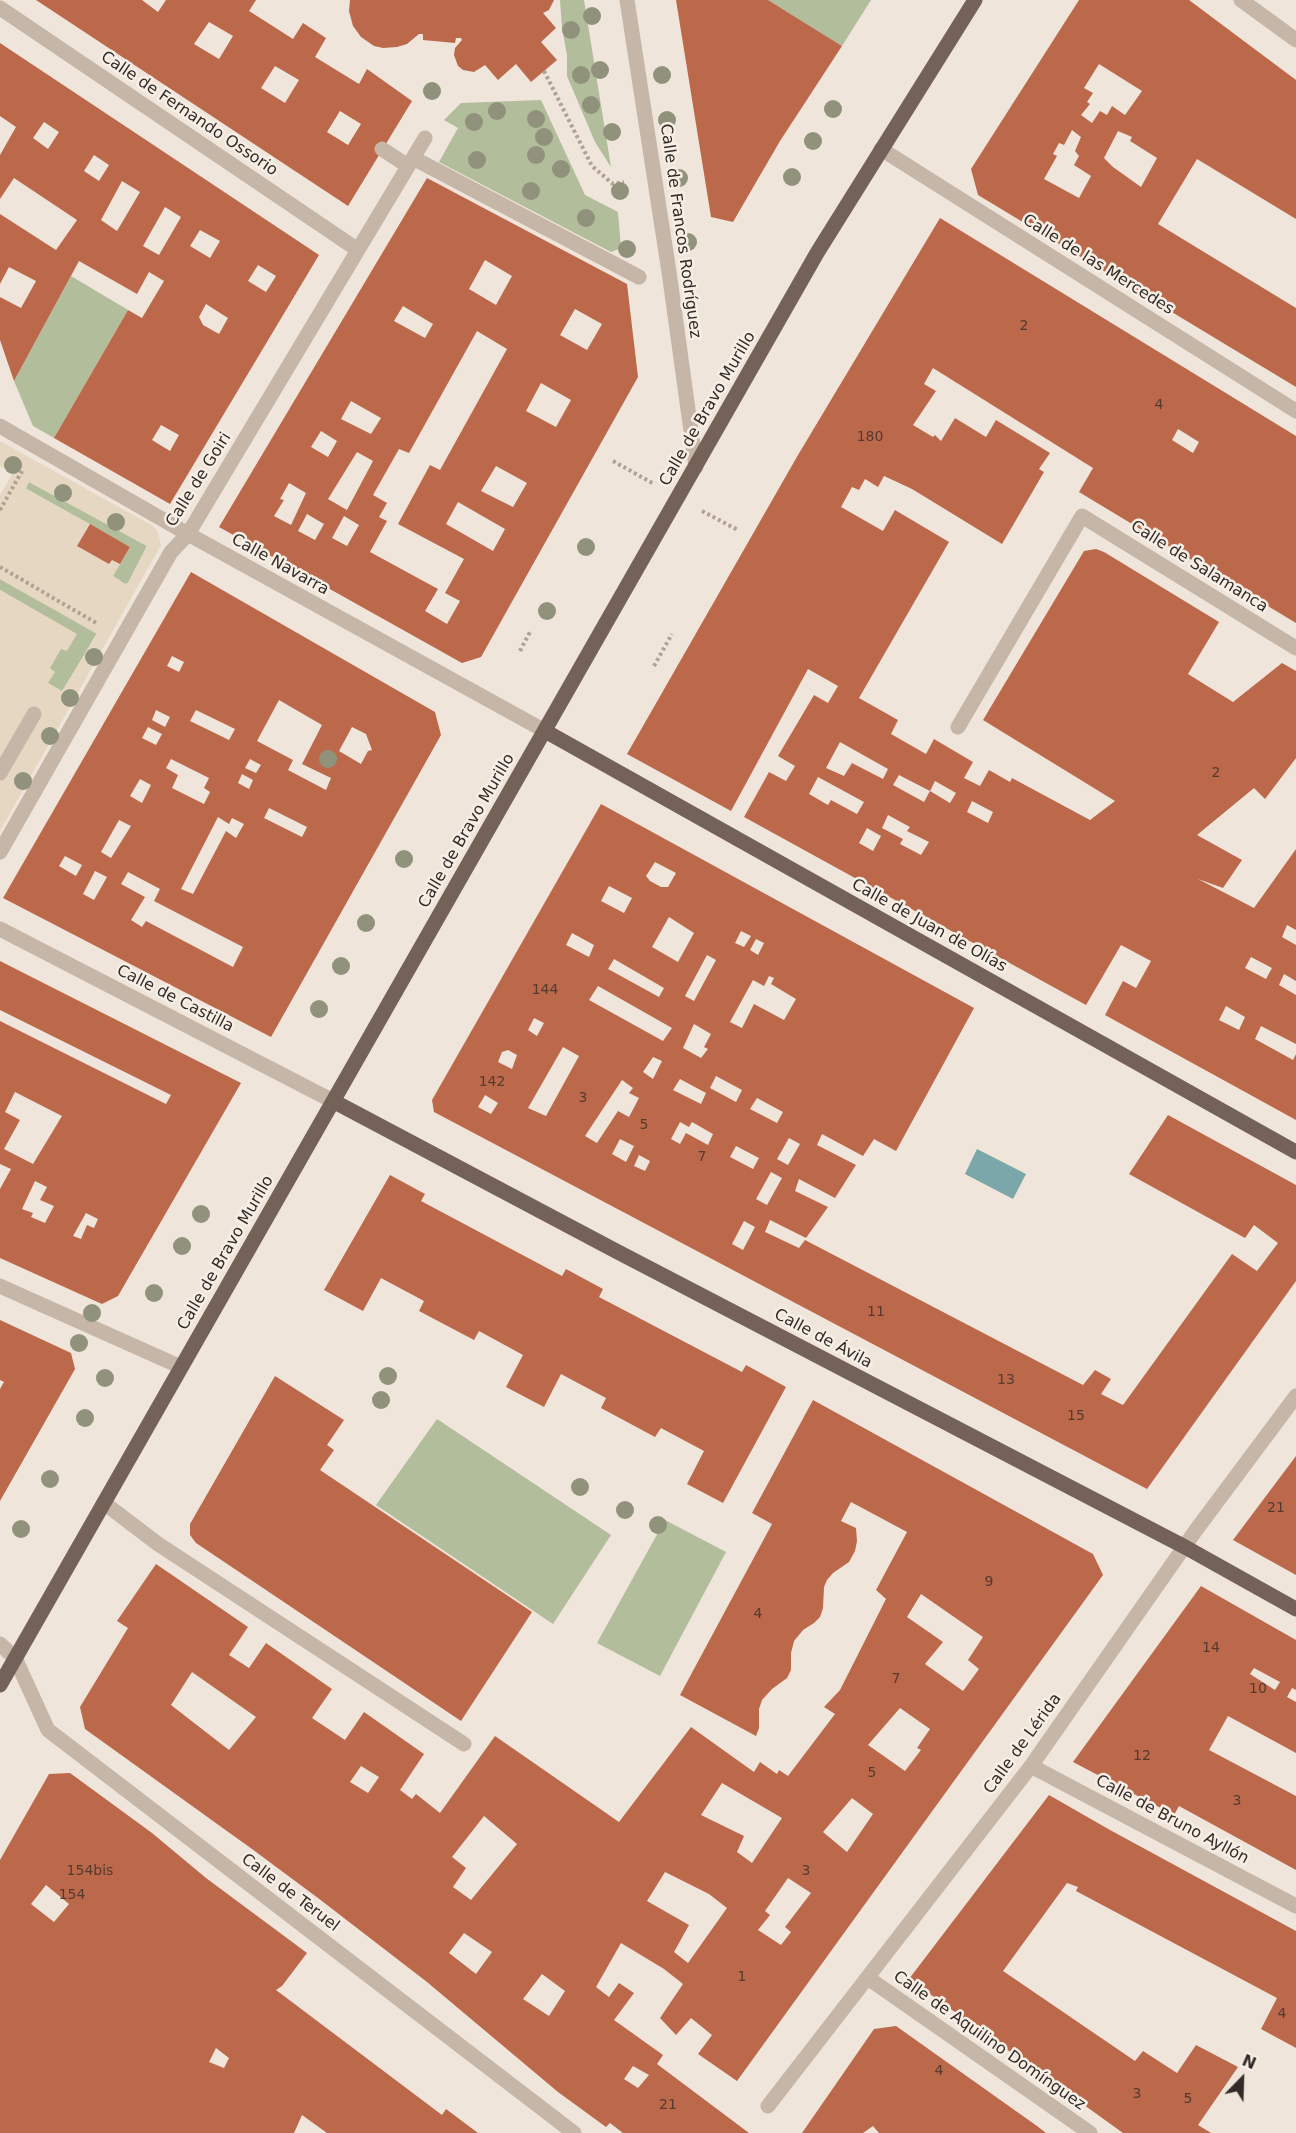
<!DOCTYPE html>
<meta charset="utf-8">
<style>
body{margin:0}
#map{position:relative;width:1296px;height:2133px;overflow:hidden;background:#efe5da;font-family:"DejaVu Sans",sans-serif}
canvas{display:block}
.north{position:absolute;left:1212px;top:2049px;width:60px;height:60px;-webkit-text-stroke:4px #f7efe6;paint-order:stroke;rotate:23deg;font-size:16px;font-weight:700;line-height:24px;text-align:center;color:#332b27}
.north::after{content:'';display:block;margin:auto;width:21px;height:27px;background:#332b27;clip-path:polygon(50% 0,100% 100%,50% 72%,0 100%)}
</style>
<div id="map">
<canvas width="1296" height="2133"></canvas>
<div class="north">N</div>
</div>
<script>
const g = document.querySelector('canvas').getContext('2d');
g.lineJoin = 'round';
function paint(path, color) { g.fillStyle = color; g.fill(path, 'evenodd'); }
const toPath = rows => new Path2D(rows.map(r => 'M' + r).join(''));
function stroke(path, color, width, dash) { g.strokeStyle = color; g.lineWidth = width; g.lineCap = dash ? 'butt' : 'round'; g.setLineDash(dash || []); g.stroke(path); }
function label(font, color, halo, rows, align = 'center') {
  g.font = font + ' "DejaVu Sans",sans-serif'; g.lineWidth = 5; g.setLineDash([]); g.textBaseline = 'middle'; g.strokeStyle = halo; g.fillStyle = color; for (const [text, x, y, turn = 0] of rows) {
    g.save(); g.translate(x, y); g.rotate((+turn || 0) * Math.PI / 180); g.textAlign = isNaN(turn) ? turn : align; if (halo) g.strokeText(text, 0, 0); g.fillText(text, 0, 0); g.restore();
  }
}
paint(toPath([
 [560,0,584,0,611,167,595,142,567,76,567,55,562,28],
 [768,0,871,0,842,46],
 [541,100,585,195,618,212,621,248,611,252,439,162,458,128,444,120,461,103],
 [71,276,128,310,54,438,33,426,14,381],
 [29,482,147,546,128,583,125,584,113,576,130,547,25,488],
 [0,579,97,633,62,692,48,683,49,669,61,648,76,634,0,590],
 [437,1419,611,1535,553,1624,376,1505],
 [665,1520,726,1552,660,1676,597,1643]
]), '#b1bd9b');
paint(toPath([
 [0,441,153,526,158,532,161,545,0,831,0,590,77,634,67,651,61,649,50,668,55,672,48,683,62,691,97,634,0,579,0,495,13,473,0,466],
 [29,482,147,546,128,583,124,584,113,576,120,564,112,560,109,564,77,546,90,524,26,489]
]), '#e6d7c2');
paint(toPath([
 [977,1149,1026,1174,1013,1199,965,1174]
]), '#7ba7aa');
paint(toPath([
 [36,0,142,0,158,12,166,0,256,0,249,11,293,39,303,23,326,38,315,57,359,84,367,69,412,101,348,206],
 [209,22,233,36,219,59,194,44],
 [275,66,299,80,285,103,261,88],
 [340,111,361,124,348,145,327,132],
 [350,0,554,0,549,10,543,13,556,28,541,42,557,60,531,82,516,64,498,80,485,65,474,72,463,70,458,66,454,55,455,48,462,40,461,38,456,38,455,43,423,40,423,34,419,34,407,44,397,47,383,48,374,46,361,37,353,26,349,11],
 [676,0,768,0,842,46,780,141,733,222,711,217],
 [1079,0,1189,0,1296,80,1296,219,1197,159,1158,224,1296,308,1296,387,978,195,971,169],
 [1099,64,1142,91,1125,115,1112,106,1107,115,1100,111,1092,123,1081,115,1090,104,1087,102,1093,93,1084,88],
 [1072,130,1081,137,1075,151,1079,156,1074,165,1091,176,1079,198,1044,179,1057,156,1053,154,1059,143,1064,145],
 [1118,131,1132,137,1130,141,1157,158,1141,187,1113,167,1104,158],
 [0,43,319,255,170,504,54,438,128,310,142,318,164,281,149,272,137,294,79,261,14,381,0,340,0,297,21,308,36,281,9,267,0,284,0,214,56,250,77,220,14,178,0,199,0,155,16,127,0,116],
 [44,122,59,132,48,149,33,138],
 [94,155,109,165,99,181,84,171],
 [122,181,140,192,117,231,101,220],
 [165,207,181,217,159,255,143,246],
 [200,230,220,241,210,258,190,246],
 [258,265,276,276,266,292,248,281],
 [206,304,228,318,219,334,203,325,199,317],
 [161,425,179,435,170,451,152,440],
 [427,178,627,284,638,377,481,657,462,663,219,527],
 [485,260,512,276,496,305,469,289],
 [403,306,433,324,425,338,394,321],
 [575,309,602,324,587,350,560,335],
 [477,331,507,349,440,470,430,465,398,524,464,559,445,593,460,601,447,624,425,611,438,589,370,552,387,521,379,517,387,503,373,495,399,449,409,453],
 [541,383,571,400,556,427,526,411],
 [351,401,381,418,371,434,341,419],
 [321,431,337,441,328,457,311,447],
 [357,452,373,461,347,510,328,499],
 [496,466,527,483,513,507,481,491],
 [289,483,306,493,291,525,274,516,284,500,280,499],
 [458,502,505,529,493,551,446,524],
 [307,514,324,524,315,540,298,531],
 [344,516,359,525,347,546,332,538],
 [940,218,1296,436,1296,623,1079,492,1093,468,933,368,924,384,936,391,913,425,933,437,935,435,941,441,955,418,986,437,996,420,1050,453,1039,469,1044,472,1002,544,912,489,884,476,878,487,865,479,859,490,852,487,841,507,883,531,895,510,949,542,859,698,898,720,891,734,926,754,934,739,973,762,964,778,980,786,989,770,1010,782,1012,778,1090,820,1115,801,983,720,1084,551,1096,549,1104,552,1219,622,1188,674,1233,702,1282,663,1296,671,1296,758,1265,799,1254,788,1197,835,1242,860,1223,888,1198,879,1254,908,1296,849,1296,930,1287,925,1282,937,1296,945,1296,981,1284,974,1279,985,1296,995,1296,1044,1261,1026,1255,1039,1293,1060,1296,1054,1296,1120,1105,1015,1123,981,1136,988,1151,961,1121,945,1086,1005,744,817,769,772,786,781,795,766,778,756,814,695,828,703,838,686,808,669,731,811,627,754,798,455],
 [1178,429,1199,442,1193,453,1172,440],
 [840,742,888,769,883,779,852,763,844,776,826,768],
 [899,775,930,791,935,781,956,793,950,803,930,791,924,802,893,785],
 [818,777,864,802,857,814,831,800,828,805,809,794],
 [972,801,993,812,988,823,967,812],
 [888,815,910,827,907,831,929,842,921,855,900,844,903,839,882,828],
 [867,828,881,836,873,851,859,843],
 [1251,957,1272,968,1266,979,1245,968],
 [1226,1006,1245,1017,1239,1030,1219,1020],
 [90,524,130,547,120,564,112,560,109,564,77,546],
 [191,572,435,712,441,735,271,1037,3,898],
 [172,656,184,662,179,672,167,666],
 [279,700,322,725,302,764,331,778,326,790,288,770,293,760,257,741],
 [156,710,170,717,165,727,152,720],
 [196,710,235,729,229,740,190,721],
 [148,727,162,734,156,745,142,738],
 [352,727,366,734,372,750,368,751,361,764,339,751],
 [171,759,209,778,204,788,210,792,204,804,172,788,178,775,166,768],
 [250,759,261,765,256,773,245,768],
 [242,774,253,780,249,789,238,783],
 [140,779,151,785,142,803,130,796],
 [269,808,307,827,302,837,264,818],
 [218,817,229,824,232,818,244,824,236,838,226,831,193,894,181,889],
 [119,820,131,826,111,858,101,852],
 [65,856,82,865,76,876,59,866],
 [95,871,107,877,94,900,83,894],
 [128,872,160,889,154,901,243,947,233,967,146,921,142,927,131,920,145,897,121,884],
 [601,804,974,1008,896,1151,874,1139,863,1156,822,1134,817,1145,856,1165,835,1198,799,1179,795,1191,828,1207,806,1238,770,1220,765,1232,799,1248,805,1240,1083,1385,1095,1370,1111,1379,1101,1394,1123,1405,1232,1254,1257,1271,1278,1243,1254,1225,1245,1238,1129,1174,1168,1115,1296,1185,1296,1281,1147,1489,434,1112,432,1100],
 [655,862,676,873,668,887,661,887,650,881,646,876],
 [609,886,632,898,624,913,601,901],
 [669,917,694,933,678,962,652,947],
 [741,931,751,936,744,947,735,943],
 [572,933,594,945,589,957,566,945],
 [756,939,764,943,758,955,750,950],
 [707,955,716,960,694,1001,685,996],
 [614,959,664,988,659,997,608,969],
 [769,976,774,978,771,984,796,999,784,1020,754,1004,742,1028,730,1022,753,980,764,986],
 [598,986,672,1028,663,1041,589,1000],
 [534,1018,544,1023,537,1036,528,1030],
 [694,1024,711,1034,704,1047,708,1049,701,1058,683,1048],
 [563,1047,579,1056,546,1116,528,1108],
 [508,1050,517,1055,512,1069,498,1062,502,1052],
 [653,1057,662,1061,653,1079,643,1072],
 [716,1076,742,1090,736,1102,710,1088],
 [680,1079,706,1093,701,1104,673,1090],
 [622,1080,633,1088,629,1093,639,1098,629,1117,618,1111,597,1143,585,1136],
 [485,1095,498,1103,491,1114,478,1107],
 [757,1098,783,1112,777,1123,750,1109],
 [680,1122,689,1127,692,1122,713,1134,708,1145,686,1133,680,1144,671,1139],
 [789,1138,800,1144,788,1165,777,1159],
 [620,1139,634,1146,626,1162,612,1154],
 [736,1146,759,1158,753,1169,730,1157],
 [639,1155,650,1161,645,1171,634,1166],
 [771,1172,782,1178,767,1205,756,1199],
 [744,1221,755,1227,743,1250,732,1244],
 [0,961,241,1083,118,1296,102,1304,0,1258,0,1189,11,1169,0,1164,0,1021,166,1104,171,1095,0,1010],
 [15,1092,62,1116,33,1164,4,1149,20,1120,5,1112],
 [35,1181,47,1187,40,1200,54,1206,45,1223,31,1217,33,1213,22,1209],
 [86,1213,98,1219,94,1228,87,1225,81,1239,73,1236],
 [390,1175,425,1194,421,1201,562,1276,566,1269,603,1289,599,1297,742,1372,746,1365,786,1387,723,1503,687,1484,704,1451,661,1428,655,1437,601,1408,606,1398,561,1374,544,1407,506,1387,523,1355,479,1331,474,1340,419,1311,424,1301,381,1278,363,1311,324,1290],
 [0,1320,71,1353,75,1369,0,1501,0,1389,4,1382,0,1380],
 [275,1376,344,1420,327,1445,334,1450,320,1470,532,1612,461,1721,196,1543,190,1535,190,1524],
 [813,1400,1093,1554,1103,1575,737,2081,698,2054,712,2035,691,2018,676,2035,660,2018,683,1984,664,1969,621,1943,596,1987,609,1997,619,1983,634,1993,614,2020,663,2055,657,2064,749,2133,623,2133,610,2123,606,2127,558,2092,427,1982,318,1898,252,1849,85,1729,80,1707,128,1628,117,1621,156,1564,248,1627,229,1655,249,1668,266,1643,332,1689,312,1718,345,1740,364,1712,424,1754,400,1790,412,1799,416,1794,440,1813,495,1736,619,1822,691,1727,754,1772,760,1762,777,1774,779,1770,788,1776,835,1714,824,1707,840,1690,886,1599,876,1590,907,1532,851,1502,841,1521,856,1528,857,1541,855,1551,849,1562,833,1573,827,1580,824,1587,823,1608,820,1617,814,1623,803,1630,794,1641,791,1653,791,1670,787,1678,772,1689,762,1700,759,1709,759,1728,756,1736,680,1695,772,1524,752,1513],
 [921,1594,983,1637,968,1660,979,1669,963,1691,925,1664,943,1642,907,1617],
 [192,1672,256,1717,229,1750,171,1705],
 [900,1708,930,1729,917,1748,921,1750,905,1771,868,1745],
 [361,1766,379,1777,368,1793,350,1782],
 [722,1783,782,1818,752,1863,737,1852,744,1836,701,1815],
 [852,1798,873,1814,847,1852,823,1832],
 [484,1816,517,1844,471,1900,453,1887,466,1868,452,1857],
 [665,1872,709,1894,727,1908,688,1963,674,1952,689,1925,647,1901],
 [788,1878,811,1893,785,1927,791,1932,781,1945,758,1930,770,1915,765,1911],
 [464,1933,492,1952,476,1974,449,1953],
 [542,1974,565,1991,549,2016,523,1999],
 [633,2066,649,2075,638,2088,624,2079],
 [1296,1456,1296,1575,1233,1540],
 [1201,1586,1296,1640,1296,1690,1292,1688,1287,1697,1296,1702,1296,1753,1228,1716,1209,1750,1296,1796,1296,1870,1179,1806,1174,1815,1073,1762],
 [1254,1668,1280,1682,1275,1690,1250,1674],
 [70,1773,152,1833,206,1878,307,1953,282,1986,276,1990,442,2115,446,2109,478,2133,327,2133,302,2115,294,2133,0,2133,0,1860,49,1774],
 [46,1885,69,1904,54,1922,31,1904],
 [216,2048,229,2058,224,2068,209,2062],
 [1049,1795,1110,1830,1296,1931,1296,2048,1261,2029,1277,1998,1076,1891,1078,1887,1067,1883,1003,1971,1135,2061,1143,2051,1177,2073,1196,2045,1238,2067,1198,2125,1211,2133,1123,2133,909,1979],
 [896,2026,1037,2126,1046,2133,879,2133,873,2126,863,2133,802,2133,874,2029]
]), '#bc684b');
stroke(toPath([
 [544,71,592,166,613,184,624,182],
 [613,461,654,484],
 [0,510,22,471],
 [702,511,738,530],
 [0,567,98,624],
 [520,651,530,632],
 [654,666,672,634]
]), '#b2a091', 4, [3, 3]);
stroke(toPath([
 [627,0,669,272,696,467],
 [1241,0,1296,40],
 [0,8,358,250],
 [382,149,408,166],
 [881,149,1296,411],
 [413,158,639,277],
 [0,426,188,534,545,731],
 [958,727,1082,516,1296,648],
 [0,773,34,714],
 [0,852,171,552,188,534,425,138],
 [0,929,333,1101],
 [0,1286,181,1367],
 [104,1503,158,1544,464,1744],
 [0,1644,15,1658,48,1730,574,2133],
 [1031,1766,1296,1906],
 [868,1978,1090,2133],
 [768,2106,1031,1766,1196,1530,1296,1396]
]), '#c6b6a7', 15);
stroke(toPath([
 [545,731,1296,1152],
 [333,1101,616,1251,1185,1547,1296,1609],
 [0,1685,817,253,975,0]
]), '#746259', 15);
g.fillStyle = '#90927b';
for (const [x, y] of [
 [592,16],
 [571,30],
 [600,70],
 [581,75],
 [662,75],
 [432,91],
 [591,105],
 [833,109],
 [497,111],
 [536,119],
 [667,120],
 [474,122],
 [612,132],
 [544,137],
 [813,141],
 [536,155],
 [477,160],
 [561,169],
 [792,177],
 [679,178],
 [531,191],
 [620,191],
 [586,218],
 [688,242],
 [627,249],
 [13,465],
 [63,493],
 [116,522],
 [586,547],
 [547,611],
 [94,657],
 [70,698],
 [50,736],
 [328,759],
 [23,781],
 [404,859],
 [366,923],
 [341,966],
 [319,1009],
 [201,1214],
 [182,1246],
 [154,1293],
 [92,1313],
 [79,1343],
 [388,1376],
 [105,1378],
 [381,1400],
 [85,1418],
 [50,1479],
 [580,1487],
 [625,1510],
 [658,1525],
 [21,1529]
]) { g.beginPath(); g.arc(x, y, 9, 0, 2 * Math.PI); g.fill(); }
label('14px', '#553a30', null, [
 ["2",1024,326],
 ["4",1159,405],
 ["180",870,437],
 ["2",1216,773],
 ["144",545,990],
 ["142",492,1082],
 ["3",583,1098],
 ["5",644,1125],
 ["7",702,1157],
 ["11",876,1312],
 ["13",1006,1380],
 ["15",1076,1416],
 ["21",1276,1508],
 ["9",989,1582],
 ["4",758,1614],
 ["14",1211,1648],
 ["7",896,1679],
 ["10",1258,1689],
 ["12",1142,1756],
 ["5",872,1773],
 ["3",1237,1801],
 ["154bis",90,1871],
 ["3",806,1871],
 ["154",72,1895],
 ["1",742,1977],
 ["4",1282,2014],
 ["4",939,2071],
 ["3",1137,2094],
 ["5",1188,2099],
 ["21",668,2105]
]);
label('16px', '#332b27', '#f7efe6', [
 ["Calle de Fernando Ossorio",189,114,34],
 ["Calle de Francos Rodríguez",680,231,82],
 ["Calle de las Mercedes",1098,265,32],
 ["Calle de Bravo Murillo",708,409,-60],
 ["Calle de Goiri",199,480,-58],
 ["Calle Navarra",280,565,29],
 ["Calle de Salamanca",1199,567,32],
 ["Calle de Bravo Murillo",467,831,-60],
 ["Calle de Juan de Olías",929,926,29],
 ["Calle de Castilla",175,999,27],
 ["Calle de Bravo Murillo",226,1253,-60],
 ["Calle de Ávila",823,1339,28],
 ["Calle de Lérida",1023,1744,-54],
 ["Calle de Bruno Ayllón",1172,1820,28],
 ["Calle de Teruel",290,1893,37],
 ["Calle de Aquilino Domínguez",989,2041,35]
]);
</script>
